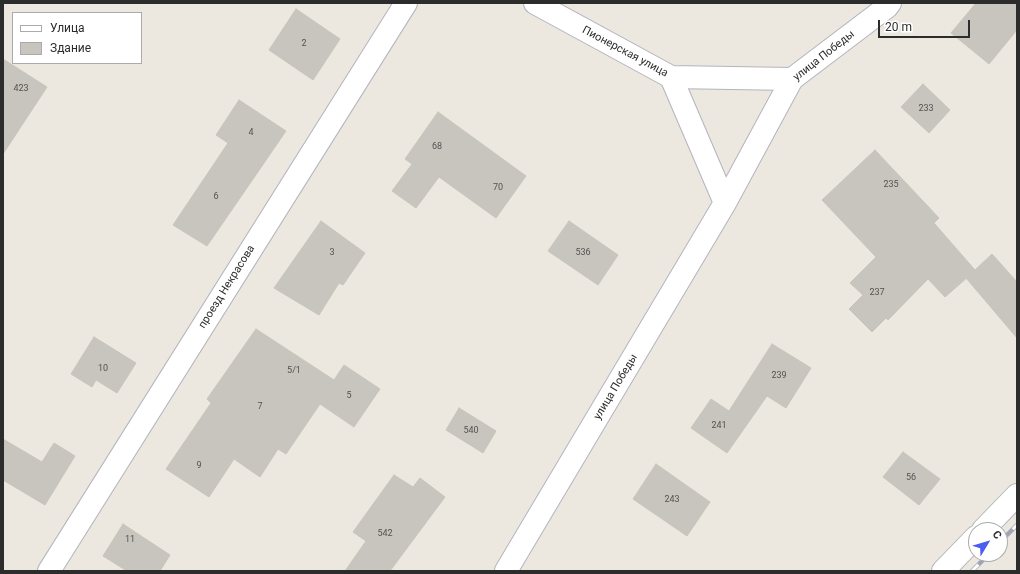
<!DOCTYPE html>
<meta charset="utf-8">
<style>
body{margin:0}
#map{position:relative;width:1020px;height:574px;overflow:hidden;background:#ede8df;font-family:Roboto,sans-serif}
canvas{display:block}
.frame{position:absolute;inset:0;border:4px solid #2c2c2c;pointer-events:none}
.legend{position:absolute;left:12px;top:12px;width:130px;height:52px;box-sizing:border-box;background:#fff;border:1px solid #ababab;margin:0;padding:5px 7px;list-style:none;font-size:12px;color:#2c2c2c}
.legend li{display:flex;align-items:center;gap:8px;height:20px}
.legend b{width:20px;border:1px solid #ababab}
.north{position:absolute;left:968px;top:522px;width:40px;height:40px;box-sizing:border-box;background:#fff;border:1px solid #ababab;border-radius:50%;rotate:52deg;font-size:11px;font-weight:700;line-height:16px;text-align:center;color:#2c2c2c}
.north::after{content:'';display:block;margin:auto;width:14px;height:18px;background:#4c5eed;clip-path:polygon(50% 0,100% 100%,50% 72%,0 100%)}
.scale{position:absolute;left:878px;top:20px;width:92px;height:18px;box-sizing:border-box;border:2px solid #2c2c2c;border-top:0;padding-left:5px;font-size:12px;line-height:14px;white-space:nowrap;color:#2c2c2c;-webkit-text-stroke:3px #fff;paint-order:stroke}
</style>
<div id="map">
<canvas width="1020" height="574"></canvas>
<div class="frame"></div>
<ul class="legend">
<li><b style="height:5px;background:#fff"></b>Улица</li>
<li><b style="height:11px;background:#c8c5bf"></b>Здание</li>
</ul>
<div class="north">С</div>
<div class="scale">20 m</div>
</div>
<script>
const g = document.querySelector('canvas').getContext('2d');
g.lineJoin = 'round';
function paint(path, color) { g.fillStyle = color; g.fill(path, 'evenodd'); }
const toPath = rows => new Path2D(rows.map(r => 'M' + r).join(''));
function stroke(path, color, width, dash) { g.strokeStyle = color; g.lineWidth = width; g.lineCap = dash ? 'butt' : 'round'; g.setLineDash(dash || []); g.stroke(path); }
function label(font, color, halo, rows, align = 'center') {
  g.font = font + ' Roboto,sans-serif'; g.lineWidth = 3.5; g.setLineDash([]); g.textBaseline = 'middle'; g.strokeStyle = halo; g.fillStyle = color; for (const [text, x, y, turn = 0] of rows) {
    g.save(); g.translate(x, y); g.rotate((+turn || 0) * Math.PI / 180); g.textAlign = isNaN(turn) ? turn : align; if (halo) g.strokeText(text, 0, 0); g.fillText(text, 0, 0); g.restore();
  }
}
const building = toPath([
 [976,3,1017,3,1017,30,989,64,951,33,976,3],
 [296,9,340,39,313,80,269,50,296,9],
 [3,59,47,87,3,154,3,59],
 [923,84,950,110,929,133,901,107,923,84],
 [239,100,286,131,207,246,173,225,228,143,216,135,239,100],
 [438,112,526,176,496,218,439,177,416,208,392,191,412,164,405,159,438,112],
 [875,150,939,218,934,223,975,270,992,254,1017,282,1017,338,966,278,969,276,945,297,928,279,888,320,886,318,872,332,849,309,863,295,850,283,876,257,822,200,875,150],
 [321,221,365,253,343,285,339,283,319,315,274,288,321,221],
 [569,221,618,255,598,285,548,251,569,221],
 [256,329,334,380,344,365,380,389,354,427,320,404,286,454,278,449,260,477,234,459,209,497,166,469,211,403,207,399,256,329],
 [94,337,136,363,117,393,96,380,92,387,71,374,94,337],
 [772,344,811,368,786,408,767,396,727,453,691,428,711,399,729,411,772,344],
 [459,408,496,431,483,453,446,430,459,408],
 [3,439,42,462,54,443,75,456,45,505,3,480,3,439],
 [903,452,940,479,919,505,883,477,903,452],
 [656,464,710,502,687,536,633,499,656,464],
 [394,475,413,487,420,478,445,497,390,571,345,571,366,541,353,532,394,475],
 [123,524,170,555,160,571,127,571,103,556,123,524]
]);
paint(building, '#c8c5bf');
stroke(building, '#c8c4b9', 1);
const street = toPath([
 [671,77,725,203],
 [983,530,1017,495],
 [49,571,406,3],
 [506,571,725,203,792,79],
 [943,571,976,537]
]);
const secondary = toPath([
 [535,3,671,77,792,79,887,7,890,3]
]);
stroke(street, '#b3b4be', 24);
stroke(secondary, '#b3b4be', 24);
stroke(street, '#fff', 22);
stroke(secondary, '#fff', 22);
const rail = toPath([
 [1000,542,1017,525],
 [972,571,989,554]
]);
stroke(rail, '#a2a4b5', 4.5);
stroke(rail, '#fff', 3, [9]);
label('9px', '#535251', null, [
 ["2",304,44],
 ["423",21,89],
 ["233",926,109],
 ["4",251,133],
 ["68",437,147],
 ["235",891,185],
 ["70",498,188],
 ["6",216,197],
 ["3",332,253],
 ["536",583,253],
 ["237",877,293],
 ["10",103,369],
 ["5/1",294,371],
 ["239",779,376],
 ["5",349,396],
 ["7",260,407],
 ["241",719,426],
 ["540",471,431],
 ["9",199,466],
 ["56",911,478],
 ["243",672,500],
 ["542",385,534],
 ["11",130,540]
]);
label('11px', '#2c2c2c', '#fff', [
 ["Пионерская улица",625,52,28],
 ["улица Победы",824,56,-38],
 ["проезд Некрасова",227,287,-58],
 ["улица Победы",616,387,-59]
]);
</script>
